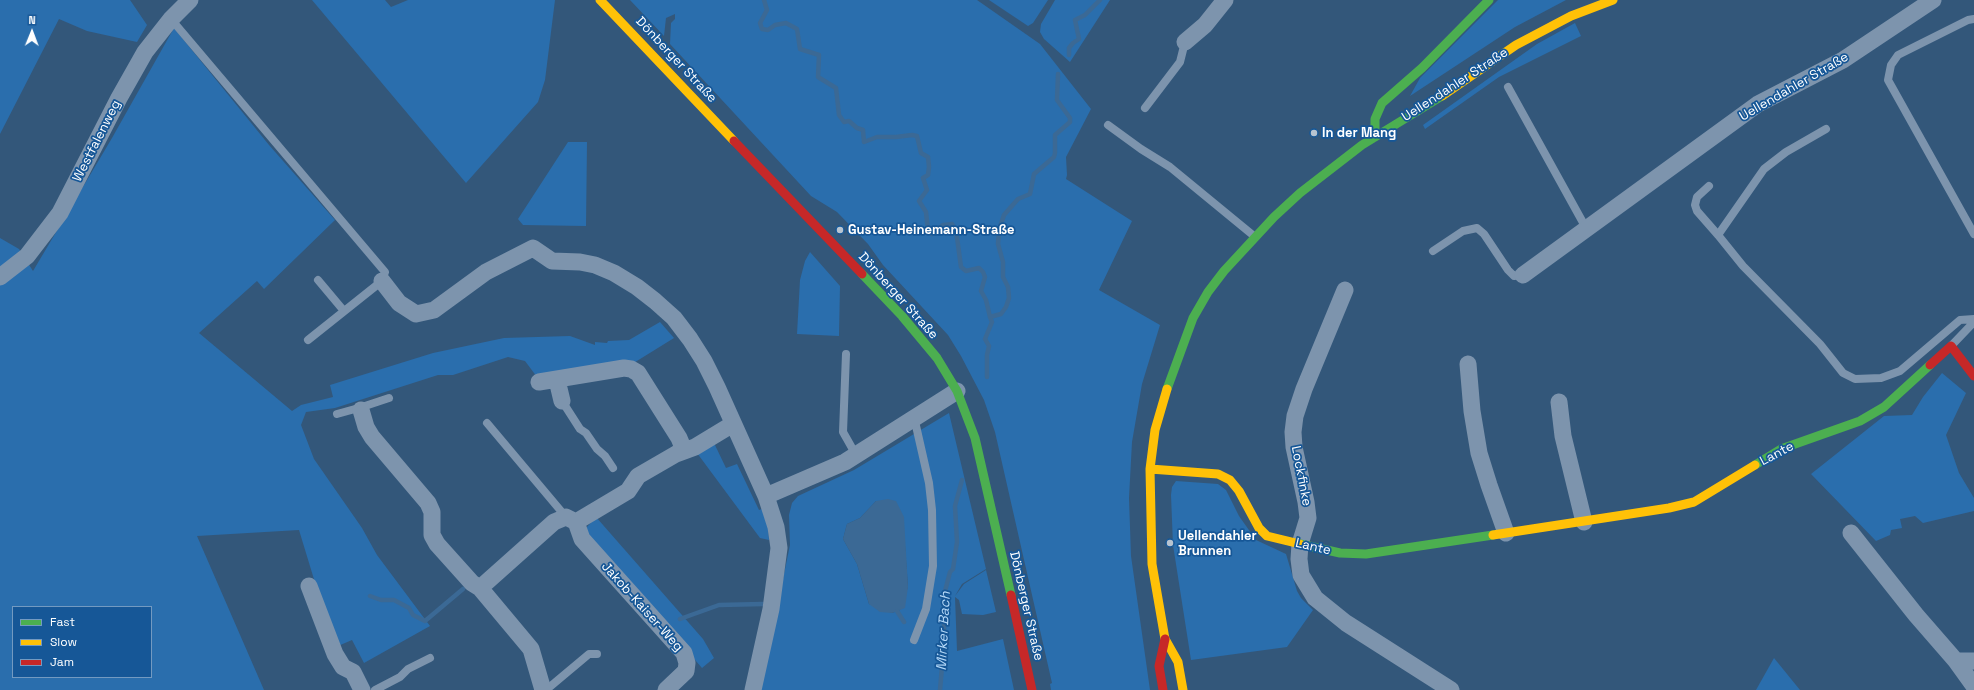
<!DOCTYPE html>
<meta charset="utf-8">
<style>
body{margin:0}
#map{position:relative;width:1974px;height:690px;overflow:hidden;background:#33577a;font-family:"Space Grotesk",sans-serif}
canvas{display:block}
.legend{position:absolute;left:12px;top:606px;width:140px;height:72px;box-sizing:border-box;background:#165797;border:1px solid #739ac1;margin:0;padding:5px 7px;list-style:none;font-size:12px;color:#fff}
.legend li{display:flex;align-items:center;gap:8px;height:20px}
.legend b{width:20px;border:1px solid #739ac1}
.north{position:absolute;left:12px;top:12px;width:40px;height:40px;-webkit-text-stroke:3px #165797;paint-order:stroke;rotate:1deg;font-size:11px;font-weight:700;line-height:16px;text-align:center;color:#fff}
.north::after{content:'';display:block;margin:auto;width:14px;height:18px;background:#fff;clip-path:polygon(50% 0,100% 100%,50% 72%,0 100%)}
</style>
<div id="map">
<canvas width="1974" height="690"></canvas>
<ul class="legend">
<li><b style="height:5px;background:#4caf50"></b>Fast</li>
<li><b style="height:5px;background:#ffc107"></b>Slow</li>
<li><b style="height:5px;background:#c62828"></b>Jam</li>
</ul>
<div class="north">N</div>
</div>
<script>
const g = document.querySelector('canvas').getContext('2d');
g.lineJoin = 'round';
function paint(path, color) { g.fillStyle = color; g.fill(path, 'evenodd'); }
const toPath = rows => new Path2D(rows.map(r => 'M' + r).join(''));
function stroke(path, color, width, dash) { g.strokeStyle = color; g.lineWidth = width; g.lineCap = dash ? 'butt' : 'round'; g.setLineDash(dash || []); g.stroke(path); }
function label(font, color, halo, rows, align = 'center') {
  g.font = font + ' "Space Grotesk",sans-serif'; g.lineWidth = 3.5; g.setLineDash([]); g.textBaseline = 'middle'; g.strokeStyle = halo; g.fillStyle = color; for (const [text, x, y, turn = 0] of rows) {
    g.save(); g.translate(x, y); g.rotate((+turn || 0) * Math.PI / 180); g.textAlign = isNaN(turn) ? turn : align; if (halo) g.strokeText(text, 0, 0); g.fillText(text, 0, 0); g.restore();
  }
}
paint(toPath([
 [0,0,130,0,147,25,137,42,87,31,59,19,0,134],
 [312,0,385,0,391,7,408,0,555,0,545,80,538,102,466,183],
 [630,0,977,0,1040,44,1091,109,1066,157,1067,175,1066,179,1132,221,1099,290,1160,325,1142,384,1132,442,1129,498,1131,556,1150,690,1114,690,1110,676,1114,690,1051,690,1050,684,1052,683,995,432,984,400,961,356,948,335,883,265,868,244,837,212,811,196,670,44,671,23,675,19,675,14,666,18,664,36],
 [989,0,1048,0,1033,23,1028,26],
 [1055,0,1110,0,1070,62,1044,39,1040,32,1041,24],
 [1498,0,1566,0,1515,27,1410,96,1420,78],
 [1575,23,1581,36,1499,77,1425,129,1423,125,1537,44],
 [174,28,269,145,335,220,264,289,257,281,199,333,292,411,301,405,333,397,330,385,433,353,504,338,570,336,595,345,595,342,607,343,608,341,629,340,660,322,674,338,632,364,537,377,525,361,508,357,453,375,438,375,335,408,306,412,301,425,314,459,362,528,377,555,430,626,364,663,352,640,338,646,320,599,299,530,197,536,264,690,0,690,0,238,19,249,33,271,112,138],
 [13,607,151,607,151,677,13,677],
 [568,142,587,142,586,226,523,225,518,219],
 [810,252,840,286,839,336,797,334,800,280,805,261],
 [1942,373,1966,393,1946,435,1959,473,1974,498,1974,511,1923,523,1915,516,1900,519,1902,528,1891,530,1890,535,1876,541,1811,474,1884,416,1912,415,1923,397],
 [949,413,986,569,962,584,955,596,964,584,986,570,996,612,983,615,962,614,959,600,955,597,957,651,1003,639,1014,690,760,690,790,545,789,515,792,503,798,496,854,470],
 [876,501,905,546,908,587,900,610,892,613,869,604,857,564,843,539,847,524,860,518],
 [714,443,726,468,737,464,759,510,762,509,768,525,769,540,760,538,697,453],
 [1176,481,1218,484,1226,490,1239,516,1256,540,1286,554,1297,591,1301,598,1313,610,1287,647,1191,660,1173,545,1171,495,1172,487],
 [596,517,703,639,714,658,702,668,590,538,587,532,587,527],
 [1774,658,1800,690,1756,690]
]), '#2a6ead');
paint(toPath([
 [888,499,896,501,904,517,908,587,905,608,892,613,880,612,869,604,857,564,843,539,847,524,860,518,876,501]
]), '#3b6995');
stroke(toPath([
 [764,0,767,10,760,23,762,29,768,30,775,25,786,23,797,29,800,49,819,55,818,77,836,88,839,115,844,122,849,121,857,128,863,130,864,142,877,137,896,137,912,135,917,136,921,153,928,157,929,167,928,175,923,178,927,190,919,201,926,212,928,231,932,234,943,225,952,224,956,230,961,267,966,271,979,268,983,272,985,277,981,291,986,300,990,317],
 [1069,55,1069,48,1073,43,1079,39,1075,20,1085,15,1100,0],
 [987,377,987,355,989,346,985,339,992,322,990,317,1001,314,1006,307,1009,298,1008,287,1003,277,1003,262,998,244,999,230,1004,215,1018,199,1030,194,1034,174,1054,157,1055,153,1055,135,1070,122,1070,118,1057,100,1058,74],
 [370,596,381,600,394,600,409,608,413,615,425,621,463,589],
 [897,611,904,622],
 [680,619,719,605,763,604],
 [940,690,944,644,944,595,950,572,953,569,957,542,955,506,962,480]
]), '#3b6995', 4.5);
stroke(toPath([
 [171,19,385,272,382,281,308,340],
 [1974,19,1968,20,1898,55,1891,65,1888,80,1974,234],
 [1508,87,1586,228],
 [1145,108,1180,62,1185,42],
 [1108,125,1141,149,1170,167,1254,236],
 [1826,129,1786,152,1764,169,1718,235,1743,266,1820,344,1843,373,1855,379,1881,378,1900,371,1960,320,1974,319],
 [1709,186,1697,197,1695,205,1697,211,1718,235],
 [1433,251,1463,231,1477,228,1484,234,1508,270,1514,276,1523,275],
 [318,280,344,311],
 [1952,345,1974,322],
 [846,354,843,432,856,455],
 [562,401,580,429,586,433,597,449,605,456,613,468],
 [337,414,355,409,361,410,365,406,389,398],
 [487,423,566,517],
 [914,640,926,609,933,566,932,510,929,483,914,417],
 [375,690,400,677,408,669,430,658],
 [546,690,589,654,597,654]
]), '#7d94ad', 8);
stroke(toPath([
 [1185,42,1205,25,1225,0],
 [1523,275,1758,104,1843,60,1933,0],
 [0,277,27,256,60,213,119,98,145,52,171,19,190,0],
 [382,281,399,303,416,314,434,310,486,272,533,248,552,261,580,262,595,265,614,273,637,287,655,301,674,318,690,339,704,361,717,387,766,496,845,462,957,391],
 [1345,290,1304,389,1295,416,1293,432,1294,447,1306,502,1308,518,1300,544,1299,559,1301,575,1315,598,1346,623,1451,690],
 [1468,364,1472,411,1479,453,1489,485,1506,533],
 [557,380,562,401],
 [539,382,624,368,631,369,638,373,679,438,684,450],
 [1559,402,1563,436,1584,522],
 [361,410,366,427,372,437,428,503,432,512,432,535,437,544,472,583,480,588,554,522,566,517,576,522,582,539,684,653,687,663,686,671,666,690],
 [576,522,628,491,638,476,676,454,695,447,733,424],
 [1851,533,1916,615,1956,661,1974,661],
 [309,586,335,654,343,667,353,672,362,690],
 [480,588,531,649,543,690],
 [1956,661,1974,686],
 [753,690,771,609,779,548,776,527,766,496]
]), '#7d94ad', 17);
stroke(toPath([
 [1375,137,1375,119,1382,103,1422,68,1489,0],
 [862,274,902,316,937,358,957,391,975,438,1011,595],
 [1167,389,1193,318,1208,292,1224,271,1274,217,1300,193,1362,145,1442,96],
 [1755,465,1781,449,1860,421,1884,407,1930,365],
 [1300,544,1340,553,1366,554,1493,535]
]), '#4caf50', 9);
stroke(toPath([
 [600,0,734,141],
 [1442,96,1516,45,1571,16,1613,0],
 [1167,389,1155,430,1150,469,1152,564,1165,639,1178,662,1183,690],
 [1150,469,1218,474,1230,480,1239,491,1259,528,1267,536,1300,544],
 [1493,535,1669,508,1694,502,1755,465]
]), '#ffc107', 9);
stroke(toPath([
 [734,141,862,274],
 [1930,365,1951,346,1974,376],
 [1011,595,1032,690],
 [1163,690,1159,666,1165,639]
]), '#c62828', 9);
for (const [x, y, r, color] of [
 [1314,133,4,"#b8c4d0"],
 [840,230,4,"#b8c4d0"],
 [1170,543,4,"#b8c4d0"]
]) { const dot = new Path2D(); dot.arc(x, y, r, 0, 2 * Math.PI); g.fillStyle = color; g.fill(dot); stroke(dot, '#165797', 1.5); }
label('13px', '#fff', '#165797', [
 ["Dönberger Straße",676,60,47],
 ["Uellendahler Straße",1455,85,-33],
 ["Uellendahler Straße",1794,87,-30],
 ["Westfalenweg",97,141,-63],
 ["Dönberger Straße",898,296,48],
 ["Lante",1777,454,-28],
 ["Lockfinke",1301,476,79],
 ["Lante",1313,547,13],
 ["Dönberger Straße",1026,606,77],
 ["Jakob-Kaiser-Weg",642,607,48]
]);
label('bold 13px', '#fff', '#165797', [
 ["In der Mang",1322,133],
 ["Gustav-Heinemann-Straße",848,230],
 ["Uellendahler",1178,536],
 ["Brunnen",1178,551]
], 'left');
label('italic 14px', '#b4d8f8', '#165797', [
 ["Mirker Bach",944,631,-87]
]);
</script>
